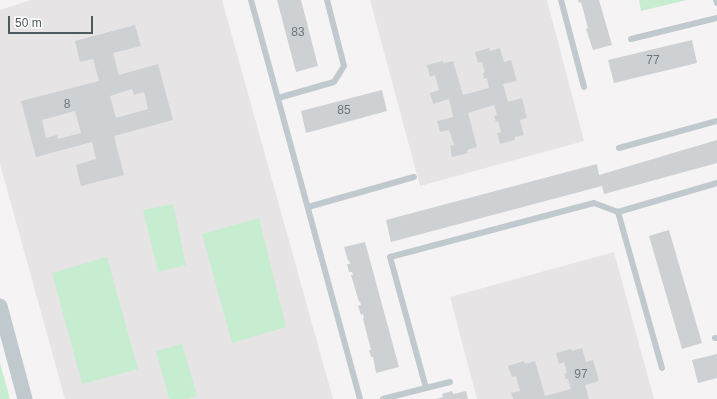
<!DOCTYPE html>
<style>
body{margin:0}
#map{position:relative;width:717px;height:399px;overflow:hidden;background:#f5f3f3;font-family:Arial,sans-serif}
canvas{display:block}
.scale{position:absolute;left:8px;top:16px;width:85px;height:18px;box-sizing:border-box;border:2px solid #4c595f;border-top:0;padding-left:5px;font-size:12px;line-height:14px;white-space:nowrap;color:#4c595f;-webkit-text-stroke:3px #fff;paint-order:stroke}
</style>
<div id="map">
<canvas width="717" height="399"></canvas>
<div class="scale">50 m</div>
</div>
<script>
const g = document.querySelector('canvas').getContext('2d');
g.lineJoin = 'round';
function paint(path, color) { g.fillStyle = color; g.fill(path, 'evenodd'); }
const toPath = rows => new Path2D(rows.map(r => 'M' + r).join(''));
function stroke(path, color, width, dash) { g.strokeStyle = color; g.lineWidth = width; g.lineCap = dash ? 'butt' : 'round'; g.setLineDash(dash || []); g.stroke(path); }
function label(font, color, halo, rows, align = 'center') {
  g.font = font + ' Arial,sans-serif'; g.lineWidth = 4; g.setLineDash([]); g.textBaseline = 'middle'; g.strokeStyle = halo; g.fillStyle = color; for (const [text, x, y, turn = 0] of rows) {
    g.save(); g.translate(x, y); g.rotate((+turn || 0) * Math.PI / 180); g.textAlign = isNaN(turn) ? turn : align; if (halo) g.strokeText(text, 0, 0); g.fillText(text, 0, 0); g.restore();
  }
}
paint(toPath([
 [31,0,222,0,333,399,65,399,0,164,0,10],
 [370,0,547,0,584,141,420,186],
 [614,252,654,399,477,399,450,297]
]), '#e6e4e5');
paint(toPath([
 [639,0,687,0,641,11],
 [173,204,186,265,158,272,143,210],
 [259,218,286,327,232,343,202,234],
 [107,257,138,369,82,384,52,273],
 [182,344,197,396,188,399,169,399,156,351],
 [0,363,10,399,0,399]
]), '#c7edd0');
paint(toPath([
 [277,0,301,0,318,66,296,72],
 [578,0,599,0,612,45,593,50,586,29,588,28,581,2,579,3],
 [135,25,141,46,113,53,119,75,158,64,173,120,114,136,124,175,81,186,76,165,96,159,92,142,36,157,21,101,99,81,93,59,80,62,75,41],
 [132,89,134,95,144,92,148,109,116,118,110,96],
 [75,111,81,133,58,139,57,135,46,138,42,120],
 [692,40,697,63,614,83,608,60],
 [489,48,490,51,500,48,504,62,511,60,517,81,503,84,508,102,522,98,527,118,520,120,524,135,515,137,515,140,500,144,497,133,501,132,498,121,496,122,494,116,497,115,494,105,468,113,477,147,467,150,468,153,452,157,450,146,454,145,449,130,440,132,437,121,453,117,449,99,433,104,430,93,439,90,435,75,430,77,427,65,443,61,443,63,453,61,463,95,489,88,487,78,484,79,483,73,485,73,482,62,478,63,475,52],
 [382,90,387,111,306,133,301,111],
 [717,140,717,163,604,194,602,186,391,242,386,220,597,164,599,175],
 [669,230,702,343,682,349,649,236],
 [365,242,399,367,376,373,373,357,371,357,369,350,371,350,363,319,364,318,363,314,361,315,358,306,361,305,360,301,359,302,351,275,353,275,352,272,349,272,347,264,350,264,349,260,348,261,344,247],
 [582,348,586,362,593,360,599,381,585,385,589,399,513,399,511,393,520,391,516,376,512,377,508,366,524,361,525,364,535,361,545,396,571,389,568,379,566,379,564,374,567,373,564,362,559,364,556,353,571,349,572,351],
 [717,354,717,378,698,383,692,360],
 [452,391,453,394,466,391,468,399,436,399,443,397,442,394]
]), '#cdd1d4');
stroke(toPath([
 [251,0,360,399],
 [561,0,584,87],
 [716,0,717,3],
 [631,39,717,18],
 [278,98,334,82,344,66,327,0],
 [619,148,717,121],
 [308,207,414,177],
 [715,338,717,338],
 [662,368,618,212,717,183],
 [426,388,450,382],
 [383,399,426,388,390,257,594,203,618,212]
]), '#c0c9ce', 6);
stroke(toPath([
 [0,306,25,399]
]), '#c0c9ce', 15);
label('12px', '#6c777c', null, [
 ["83",298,33],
 ["77",653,61],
 ["8",67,105],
 ["85",344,111],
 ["97",581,375]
]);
</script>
